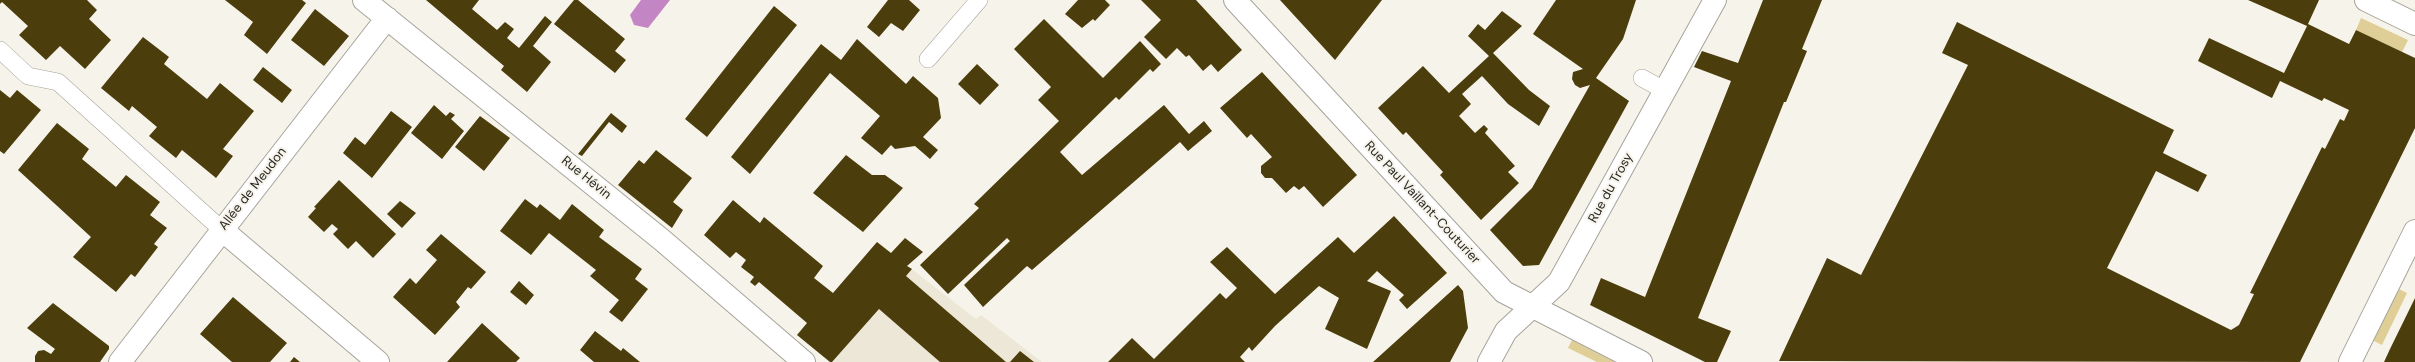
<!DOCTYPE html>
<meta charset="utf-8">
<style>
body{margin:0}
canvas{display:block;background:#f6f3ea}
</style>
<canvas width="2415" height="362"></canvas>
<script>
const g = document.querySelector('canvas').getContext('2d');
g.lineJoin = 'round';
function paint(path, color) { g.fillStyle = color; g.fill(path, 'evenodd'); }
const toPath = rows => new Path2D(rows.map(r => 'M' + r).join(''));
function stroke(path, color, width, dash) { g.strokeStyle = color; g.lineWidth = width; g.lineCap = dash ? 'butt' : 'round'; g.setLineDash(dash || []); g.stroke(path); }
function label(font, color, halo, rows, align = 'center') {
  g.font = font + ' "DM Sans",sans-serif'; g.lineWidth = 4; g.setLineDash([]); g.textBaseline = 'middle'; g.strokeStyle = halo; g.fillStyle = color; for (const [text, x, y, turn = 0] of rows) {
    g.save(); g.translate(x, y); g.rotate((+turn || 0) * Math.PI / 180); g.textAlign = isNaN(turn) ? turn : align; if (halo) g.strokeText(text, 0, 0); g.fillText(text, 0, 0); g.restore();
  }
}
paint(toPath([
 [877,242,976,319,981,315,1042,362,830,362,797,335]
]), '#ede7d7');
paint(toPath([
 [2361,18,2408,40,2402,52,2356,30],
 [2397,288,2407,293,2382,345,2372,340],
 [1572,340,1615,362,1597,362,1568,348]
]), '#dfce95');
paint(toPath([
 [641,0,670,0,648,28,634,25,630,15]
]), '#c385c3');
paint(toPath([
 [0,0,87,0,97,10,89,19,111,40,85,69,60,46,46,60,19,35,28,26,2,2,0,4],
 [225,0,302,0,306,3,267,54,244,35,253,22],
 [426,0,479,0,472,9,497,30,505,22,514,29,507,38,519,48,545,16,552,22,533,46,551,62,527,92,501,70,504,66],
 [574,0,578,0,625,39,615,51,626,60,615,73,554,24],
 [888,0,909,0,920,10,903,31,891,23,879,37,867,27],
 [1078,0,1105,0,1110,5,1095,21,1093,19,1082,28,1065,14],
 [1141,0,1196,0,1242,50,1218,72,1211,64,1203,71,1189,55,1186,57,1177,48,1166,59,1144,37,1161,20],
 [1280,0,1382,0,1335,60],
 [1556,0,1636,0,1623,39,1596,78,1629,101,1539,265,1523,266,1490,230,1532,188,1590,85,1580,88,1575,85,1572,79,1573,72,1583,69,1533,34],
 [1763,0,1822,0,1802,49,1807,51,1786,102,1784,102,1698,318,1731,331,1717,362,1705,362,1590,305,1601,278,1645,297,1731,81,1694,67,1702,51,1738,63],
 [2248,0,2319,0,2308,24,2349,44,2356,30,2415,58,2415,128,2300,362,1779,361,1827,258,1861,275,1968,65,1942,53,1957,22,2174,130,2163,153,2207,175,2198,192,2156,171,2107,268,2231,330,2239,325,2254,294,2250,293,2322,147,2325,149,2340,119,2344,121,2349,110,2324,98,2322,101,2280,81,2272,98,2198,61,2209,38,2284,73,2307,26],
 [774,6,797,25,707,137,685,119],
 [315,9,349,36,324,66,291,40],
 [1502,11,1522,26,1493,53,1529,90,1550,106,1539,126,1508,104,1482,76,1462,94,1471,104,1459,116,1475,133,1484,125,1488,129,1485,133,1515,166,1508,172,1519,183,1481,220,1440,175,1443,172,1406,132,1403,135,1378,108,1423,66,1449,93,1489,56,1468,36,1478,24,1485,30],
 [1044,19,1103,78,1140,41,1161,64,1153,72,1150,69,1119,100,1116,97,1060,152,1082,175,1164,105,1189,134,1204,121,1212,131,1188,151,1180,142,1032,270,1027,266,983,307,964,285,1010,241,1007,238,948,294,920,265,979,208,974,204,1059,121,1038,100,1051,87,1014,49],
 [143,37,169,57,164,64,207,99,220,83,254,111,223,149,233,156,216,178,182,150,176,158,149,136,157,127,132,106,129,111,101,88],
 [857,39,906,84,913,76,938,98,941,118,923,137,938,150,930,159,915,146,895,149,891,145,882,155,861,138,880,116,830,73,750,174,731,157,821,44,841,60],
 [977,64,999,85,980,105,958,84],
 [263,67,292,90,282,103,253,80],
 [1262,72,1357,175,1323,207,1304,186,1299,190,1294,186,1286,193,1272,178,1265,178,1261,173,1261,166,1272,157,1251,134,1247,138,1220,108],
 [0,90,10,98,17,90,41,110,4,154,0,151],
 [434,105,446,116,450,112,455,115,451,119,464,131,442,159,411,133],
 [391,111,412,127,372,178,343,153,355,137,365,145],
 [611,113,627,126,622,133,609,122,582,156,578,154],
 [480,116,510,138,484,171,455,147],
 [57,123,89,149,82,159,116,187,126,175,160,202,150,215,167,228,154,244,158,247,135,277,131,274,116,292,73,257,91,237,18,170],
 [656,150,692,178,673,202,683,210,672,228,618,185,639,160,644,164],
 [846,155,872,175,885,175,903,188,863,232,813,193],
 [339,180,396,234,373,258,356,241,348,249,333,234,338,229,332,224,324,232,308,217,316,208,314,207],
 [525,199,537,208,540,204,560,220,572,204,604,230,599,237,642,269,635,279,648,289,622,322,609,312,619,300,590,276,596,270,549,233,531,255,500,231],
 [733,200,760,223,764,217,823,266,814,278,833,293,877,242,891,253,905,238,923,252,907,266,912,269,906,276,1006,362,940,362,879,309,832,362,830,362,797,335,807,323,759,282,755,286,750,282,754,277,741,267,746,260,736,252,730,258,704,235],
 [400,201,416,213,402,228,387,214],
 [1394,216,1447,273,1407,309,1399,300,1404,295,1377,271,1367,281,1391,291,1367,349,1325,329,1339,298,1319,286,1275,326,1252,351,1249,347,1240,357,1245,362,1108,362,1132,338,1154,359,1220,293,1226,299,1237,288,1210,262,1227,247,1275,294,1338,237,1354,253],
 [441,234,486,272,471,289,468,287,456,302,460,307,435,335,393,297,410,278,416,284,437,260,426,250],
 [519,281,534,295,526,305,510,292],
 [1458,285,1463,291,1468,328,1450,362,1373,362],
 [233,297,287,343,270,362,232,362,200,334],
 [2415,298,2415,362,2384,362,2390,349],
 [53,303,109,346,109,349,100,362,35,362,35,356,38,351,44,350,51,354,55,349,27,328],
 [482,323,520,358,516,362,447,362],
 [595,331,621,351,623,348,640,362,594,362,580,350],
 [1020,351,1034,362,1010,362],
 [294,357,300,362,290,362]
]), '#4c3e0c');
const service = toPath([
 [0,50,28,76,58,82,221,229],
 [928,59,979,0],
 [1642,78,1664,90]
]);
const pedestrian = toPath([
 [2350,362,2415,231]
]);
const minor = toPath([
 [364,0,662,240,804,362],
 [1235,0,1504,292,1641,362],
 [2366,0,2415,24],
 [221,229,378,362],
 [120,362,387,18],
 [1489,362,1506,331,1559,282,1715,0]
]);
stroke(service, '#a6a49b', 18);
stroke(pedestrian, '#a6a49b', 24);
stroke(minor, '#a6a49b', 24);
stroke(service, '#fff', 17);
stroke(pedestrian, '#fff', 22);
stroke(minor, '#fff', 22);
label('13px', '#282723', '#f6f3ea', [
 ["Rue Hévin",586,178,39],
 ["Rue du Trosy",1611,188,-61],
 ["Allée de Meudon",253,189,-52],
 ["Rue Paul Vaillant-Couturier",1422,203,47]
]);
</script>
